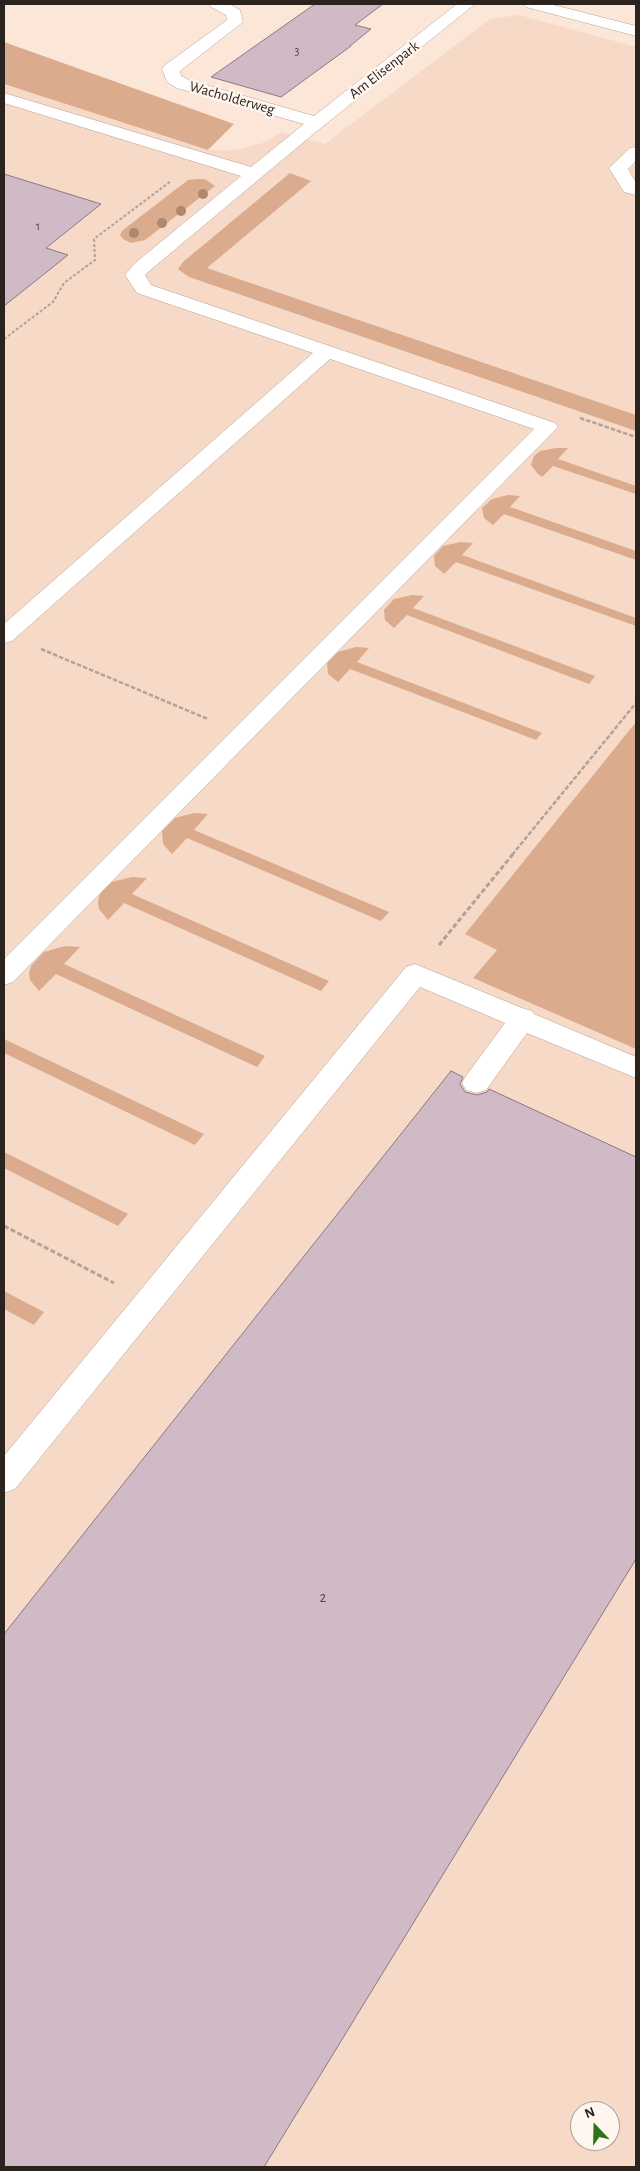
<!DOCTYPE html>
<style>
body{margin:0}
#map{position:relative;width:640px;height:2171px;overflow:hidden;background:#fce6d8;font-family:"Alegreya Sans",sans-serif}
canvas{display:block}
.frame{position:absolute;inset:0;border:5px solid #2b231e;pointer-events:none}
.north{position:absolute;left:570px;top:2101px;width:50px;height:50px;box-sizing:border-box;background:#fff6f0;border:1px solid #aaa29c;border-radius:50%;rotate:339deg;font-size:14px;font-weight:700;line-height:20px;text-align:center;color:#2b231e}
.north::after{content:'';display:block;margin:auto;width:18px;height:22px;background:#2c7417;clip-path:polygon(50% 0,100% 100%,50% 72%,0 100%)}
</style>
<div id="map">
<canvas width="640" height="2171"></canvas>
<div class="frame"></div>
<div class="north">N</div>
</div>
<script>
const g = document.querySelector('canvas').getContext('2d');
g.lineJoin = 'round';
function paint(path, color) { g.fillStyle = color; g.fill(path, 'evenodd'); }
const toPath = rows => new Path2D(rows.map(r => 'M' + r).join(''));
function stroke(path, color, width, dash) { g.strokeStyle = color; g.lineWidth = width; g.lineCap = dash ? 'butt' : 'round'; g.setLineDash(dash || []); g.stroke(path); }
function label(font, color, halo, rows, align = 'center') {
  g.font = font + ' "Alegreya Sans",sans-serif'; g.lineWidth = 5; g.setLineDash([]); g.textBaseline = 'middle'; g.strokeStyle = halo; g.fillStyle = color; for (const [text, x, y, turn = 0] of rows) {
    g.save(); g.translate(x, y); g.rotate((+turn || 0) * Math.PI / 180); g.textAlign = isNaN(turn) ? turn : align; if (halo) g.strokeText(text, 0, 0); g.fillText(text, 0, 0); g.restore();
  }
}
paint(toPath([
 [519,15,636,47,636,415,207,268,311,181,189,277,636,431,636,722,465,934,498,950,473,978,636,1049,636,2167,4,2167,4,84,208,150,236,150,263,143,281,132,325,144,490,19],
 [580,2111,610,2111,610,2141,580,2141]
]), '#f6d9c7');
paint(toPath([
 [4,42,234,124,208,150,4,84],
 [290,173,311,181,207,268,636,415,636,431,189,277,178,269,183,262],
 [197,179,205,179,215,186,145,240,131,243,123,239,120,235,123,230,188,180],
 [556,448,568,448,558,459,636,486,636,494,553,466,542,477,537,473,531,465,534,456,540,451],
 [508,495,520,496,510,507,636,551,636,560,504,514,493,525,484,518,482,508,492,499],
 [460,542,473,543,462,555,636,618,636,626,456,562,444,574,435,566,434,556,443,546],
 [412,595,424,596,413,608,595,676,589,684,407,615,394,628,385,620,384,610,394,599],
 [356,647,369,648,357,662,542,733,536,740,350,669,338,682,328,674,327,663,338,652],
 [636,722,636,1049,473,978,497,950,465,934],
 [194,813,208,814,194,830,389,912,381,921,187,838,172,854,163,844,162,831,175,818],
 [132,877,147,878,132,894,329,981,321,991,124,903,108,920,99,909,98,903,99,896,104,888,112,882],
 [65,946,80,947,64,964,265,1056,257,1067,56,974,39,991,30,980,29,973,31,966,44,952],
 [4,1039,204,1134,195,1145,4,1053],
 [4,1152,128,1214,118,1226,4,1168],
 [4,1291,44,1312,34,1325,4,1309]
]), '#daac8d');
const building = toPath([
 [315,4,383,4,355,25,371,29,350,46,351,46,281,97,211,77,315,4],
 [4,174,101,204,46,248,68,255,4,306,4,174],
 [451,1071,463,1077,460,1084,465,1092,477,1095,487,1092,489,1089,636,1157,636,1559,264,2167,4,2167,4,1634,451,1071]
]);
paint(building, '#d0bac6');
stroke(building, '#8d7883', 1);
const minor = toPath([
 [209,4,229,4,240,10,243,22,180,71,181,76,189,80,314,116,457,4,475,4,306,140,148,272,145,275,151,285,555,423,558,427,13,982,4,985,4,959,534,429,330,359,12,641,4,643,4,624,313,353,137,293,125,275,134,264,241,176,4,103,4,93,251,167,304,124,177,88,167,82,162,69,165,65,227,20,226,15,211,7,209,4],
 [524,4,550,4,636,26,636,36,526,7,524,4],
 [636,147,636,161,628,169,636,183,636,195,624,192,609,168,630,148,636,147],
 [415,964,522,1008,532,1011,534,1014,636,1057,636,1078,527,1033,486,1090,476,1093,466,1090,462,1083,466,1076,505,1023,420,987,15,1489,4,1493,4,1456,406,967,415,964]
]);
stroke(minor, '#b6a194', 1);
stroke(toPath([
 [4,339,53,302,64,283,95,260,94,239,171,181]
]), '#b3a297', 2, [3, 2]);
stroke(toPath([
 [580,418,636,437],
 [41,649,208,719],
 [512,855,636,703]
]), '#b3a297', 2.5, [4.5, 2]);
stroke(toPath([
 [439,945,513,854],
 [4,1226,114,1283]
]), '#b3a297', 3, [5, 2.5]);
paint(minor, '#fff');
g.fillStyle = '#ae886b';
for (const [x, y] of [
 [203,194],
 [181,211],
 [162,223],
 [134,233]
]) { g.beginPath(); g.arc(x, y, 5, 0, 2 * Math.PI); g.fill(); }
label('12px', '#544948', null, [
 ["3",297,51],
 ["1",38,226]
]);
label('15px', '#2b231e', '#fff6f0', [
 ["Am Elisenpark",384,70,-38],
 ["Wacholderweg",232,98,16]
]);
label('15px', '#544948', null, [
 ["2",323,1597]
]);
</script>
